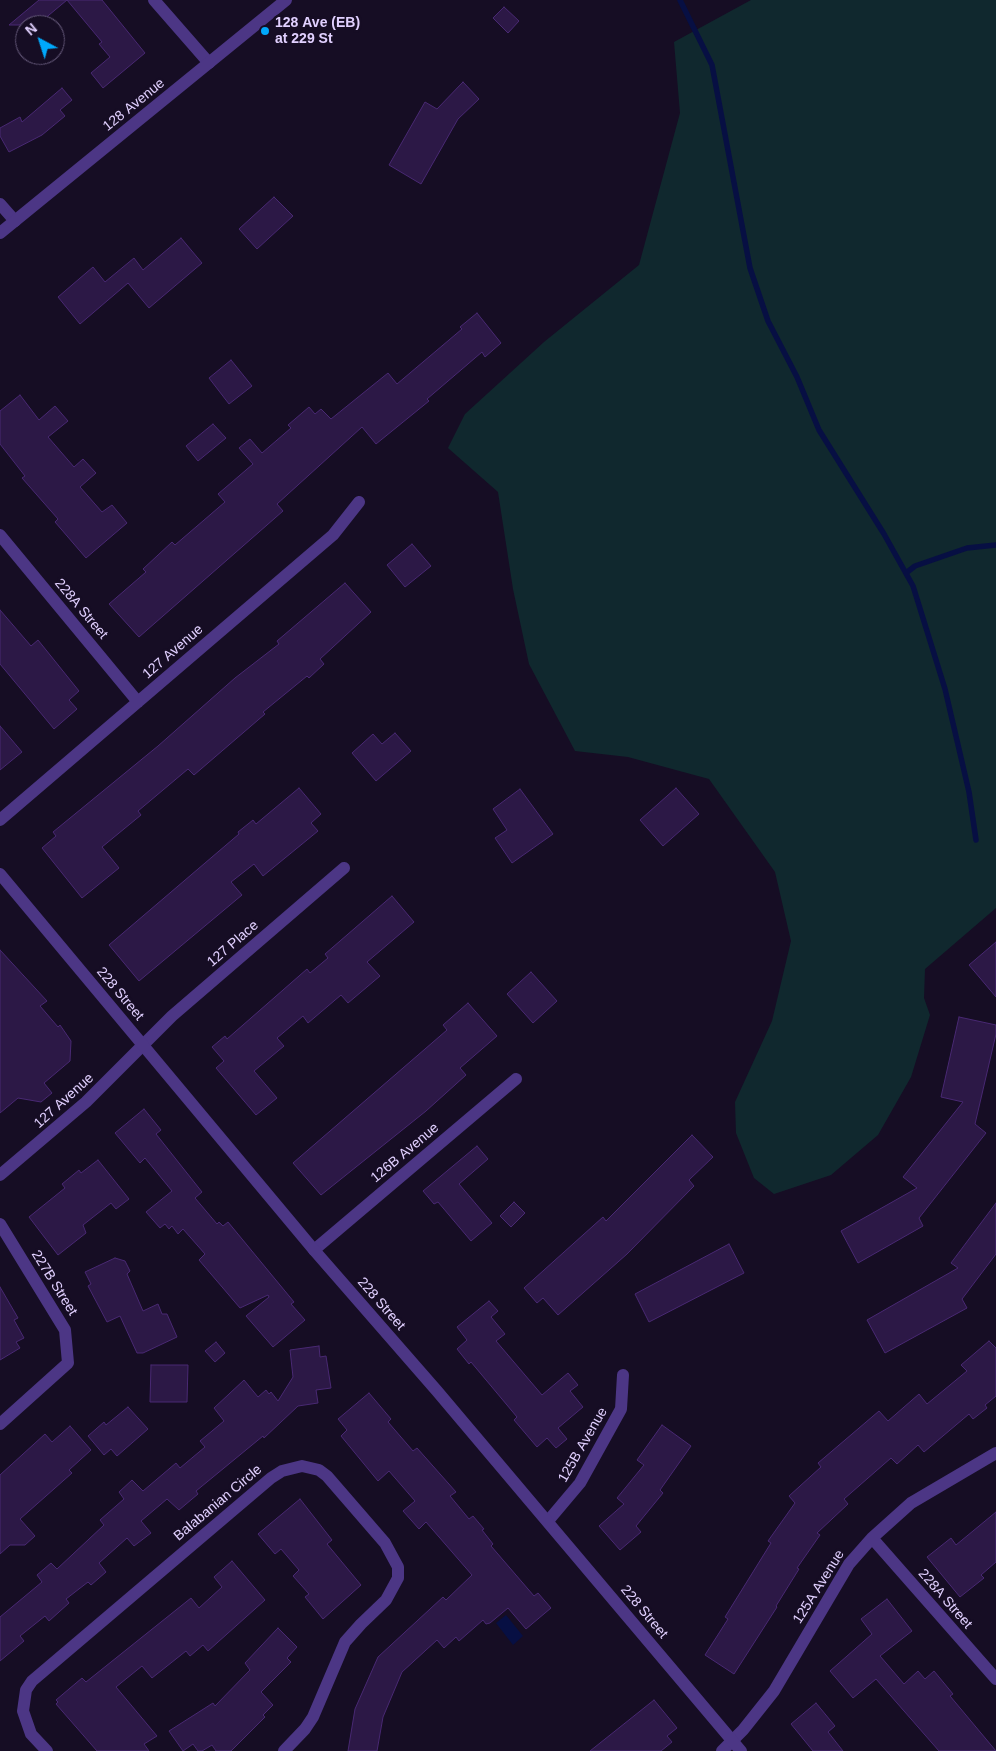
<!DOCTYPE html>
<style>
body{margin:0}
#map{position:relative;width:996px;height:1751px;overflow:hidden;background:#160d24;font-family:Helvetica,sans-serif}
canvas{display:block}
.north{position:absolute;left:15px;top:15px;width:50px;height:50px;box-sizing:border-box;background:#160d24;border:1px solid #675b7c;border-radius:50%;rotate:320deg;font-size:14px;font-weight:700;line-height:20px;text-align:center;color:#e1d0ff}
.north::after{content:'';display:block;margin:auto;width:18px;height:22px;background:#00a8fb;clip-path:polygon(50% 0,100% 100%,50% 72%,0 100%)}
</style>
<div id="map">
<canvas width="996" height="1751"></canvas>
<div class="north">N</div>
</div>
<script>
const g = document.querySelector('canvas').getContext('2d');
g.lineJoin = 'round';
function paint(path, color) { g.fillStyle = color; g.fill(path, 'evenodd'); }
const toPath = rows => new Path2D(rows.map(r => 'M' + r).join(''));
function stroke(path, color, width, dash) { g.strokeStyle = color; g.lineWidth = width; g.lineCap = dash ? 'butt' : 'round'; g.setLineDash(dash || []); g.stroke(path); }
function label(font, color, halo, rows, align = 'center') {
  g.font = font + ' Helvetica,sans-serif'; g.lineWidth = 5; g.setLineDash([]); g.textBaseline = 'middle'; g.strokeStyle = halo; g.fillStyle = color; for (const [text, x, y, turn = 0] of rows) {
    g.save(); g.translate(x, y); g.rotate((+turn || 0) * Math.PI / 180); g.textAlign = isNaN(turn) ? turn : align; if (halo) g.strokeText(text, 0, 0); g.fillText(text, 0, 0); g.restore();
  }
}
paint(toPath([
 [751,0,996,0,996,908,925,969,924,998,930,1015,911,1077,878,1135,831,1175,774,1194,754,1178,736,1133,735,1102,772,1021,791,941,775,872,709,779,628,757,575,751,529,664,513,589,498,492,448,448,465,414,544,342,639,265,680,113,674,42]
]), '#10282e');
paint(toPath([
 [506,1615,523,1636,513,1645,496,1623]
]), '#070f43');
stroke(toPath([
 [680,0,712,65,750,268,768,321,797,377,819,430,884,534,913,586,945,689,969,792,976,840],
 [906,573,915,566,967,548,996,545]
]), '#070f43', 5.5);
const building = toPath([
 [39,0,67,0,37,25,9,25,39,0],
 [67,0,102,0,145,53,103,88,91,73,110,57,99,44,102,42,67,0],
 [504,7,519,21,508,33,493,18,504,7],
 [463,82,479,99,458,119,421,184,389,165,425,102,437,109,463,82],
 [62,88,72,100,60,110,65,116,42,135,9,152,0,136,0,128,20,117,22,122,62,88],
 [274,197,293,216,257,249,239,229,274,197],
 [181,238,202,263,149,308,128,283,80,324,58,297,93,267,105,282,134,258,143,270,181,238],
 [477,313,501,343,485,357,482,352,427,399,429,401,376,444,362,427,277,504,283,511,139,637,109,604,146,572,143,569,172,542,175,545,225,502,218,494,253,464,239,448,250,439,262,453,291,428,288,425,309,407,315,414,321,409,331,419,388,373,397,384,462,329,460,327,477,313],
 [231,360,252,386,229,404,209,378,231,360],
 [20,395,39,420,55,406,68,421,48,437,74,467,83,459,96,473,80,487,102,512,112,505,127,523,86,558,55,522,58,519,22,478,25,476,0,444,0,411,20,395],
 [213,424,226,438,198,461,186,446,213,424],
 [412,544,431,566,405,587,387,565,412,544],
 [345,583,371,612,320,659,324,664,309,678,307,676,263,712,265,714,194,775,188,769,138,811,141,815,102,847,119,868,82,898,42,848,56,836,53,832,158,746,235,678,279,644,277,641,345,583],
 [0,610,31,646,38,640,79,691,69,700,77,709,54,729,0,664,0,610],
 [0,726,22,752,0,770,0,726],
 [395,733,411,751,376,781,352,753,373,734,382,744,395,733],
 [299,788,321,814,311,823,318,831,263,876,254,864,231,882,242,895,139,981,109,945,239,834,238,832,253,820,256,824,299,788],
 [676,788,699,814,663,846,640,820,676,788],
 [520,789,553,834,512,863,495,838,507,830,493,809,520,789],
 [392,896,414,922,367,962,380,976,348,1003,341,995,308,1023,303,1016,277,1038,284,1046,254,1071,277,1098,256,1115,216,1068,224,1061,212,1047,225,1036,227,1039,307,969,310,973,328,958,325,954,392,896],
 [996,942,996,997,969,965,996,942],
 [0,950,47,1001,40,1006,58,1027,60,1025,71,1041,70,1061,44,1083,52,1093,41,1102,18,1098,0,1113,0,950],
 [531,972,557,1001,533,1023,507,994,531,972],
 [468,1003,497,1036,460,1068,466,1075,426,1111,321,1195,293,1163,447,1030,443,1025,468,1003],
 [959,1017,996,1025,996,1034,975,1124,986,1133,919,1218,923,1226,858,1263,841,1231,917,1188,903,1177,963,1102,941,1097,959,1017],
 [144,1109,161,1130,156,1134,202,1192,195,1198,217,1224,219,1222,223,1226,228,1222,294,1302,291,1304,305,1320,273,1347,246,1316,269,1297,268,1295,240,1308,199,1260,205,1254,183,1229,178,1234,172,1226,169,1229,165,1224,160,1228,146,1212,172,1191,145,1158,140,1163,115,1133,144,1109],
 [692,1135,713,1157,689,1180,694,1186,627,1254,558,1315,543,1298,537,1303,524,1288,603,1217,606,1221,692,1135],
 [477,1146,488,1159,459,1184,492,1223,471,1241,438,1202,434,1204,423,1191,477,1146],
 [98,1160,129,1199,116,1209,111,1203,83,1225,86,1233,58,1255,29,1217,65,1188,62,1184,79,1170,81,1173,98,1160],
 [514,1202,525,1213,511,1227,500,1216,514,1202],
 [996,1203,996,1254,962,1299,967,1308,885,1353,867,1320,958,1268,951,1263,996,1203],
 [729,1244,744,1273,649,1322,635,1294,729,1244],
 [115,1258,125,1261,130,1271,127,1274,143,1311,158,1304,162,1314,167,1314,177,1337,143,1353,137,1353,120,1316,107,1322,88,1286,91,1284,85,1272,115,1258],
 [0,1287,18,1318,14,1320,24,1338,16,1342,20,1348,0,1360,0,1287],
 [489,1301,498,1311,491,1317,505,1334,496,1341,542,1395,568,1373,578,1385,570,1391,583,1407,558,1428,567,1439,556,1448,547,1438,537,1447,514,1420,517,1417,471,1362,469,1364,457,1349,467,1340,457,1327,489,1301],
 [989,1341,996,1348,996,1396,985,1405,987,1408,973,1419,969,1414,924,1452,918,1445,897,1464,891,1458,844,1499,848,1504,817,1533,820,1535,797,1568,799,1569,776,1606,777,1607,734,1674,705,1655,728,1619,725,1617,771,1543,768,1541,795,1503,789,1496,821,1467,818,1463,879,1411,888,1421,919,1394,927,1404,967,1371,961,1365,989,1341],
 [216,1342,225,1353,215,1362,205,1351,216,1342],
 [319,1346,320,1357,326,1356,331,1388,316,1390,318,1403,298,1406,264,1438,263,1436,196,1491,198,1494,179,1510,167,1499,141,1521,151,1533,134,1546,127,1538,99,1563,106,1572,91,1585,88,1582,66,1599,69,1603,49,1621,45,1616,20,1636,24,1641,0,1661,0,1617,42,1582,37,1575,51,1563,57,1569,104,1525,100,1520,124,1499,119,1492,132,1480,143,1491,176,1463,180,1468,205,1447,200,1441,224,1421,214,1408,244,1380,258,1397,266,1390,269,1394,271,1392,278,1401,293,1377,290,1350,319,1346],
 [151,1365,188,1365,187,1402,150,1402,151,1365],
 [369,1393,391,1419,388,1422,413,1451,417,1448,456,1492,450,1496,469,1519,473,1516,484,1529,482,1530,493,1544,491,1546,534,1596,538,1593,551,1608,526,1629,508,1608,490,1623,486,1624,483,1620,459,1641,456,1637,444,1648,437,1640,402,1672,383,1717,377,1751,348,1751,355,1709,378,1657,443,1597,446,1600,472,1575,426,1522,419,1529,403,1511,415,1501,389,1471,378,1481,341,1436,347,1430,338,1419,369,1393],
 [128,1407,148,1429,117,1456,111,1449,104,1455,88,1436,104,1422,106,1425,128,1407],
 [662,1425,691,1446,660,1490,663,1493,636,1526,641,1532,620,1550,599,1526,624,1504,617,1498,644,1465,637,1460,662,1425],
 [70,1426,91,1450,69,1470,72,1473,20,1519,35,1536,25,1545,10,1545,0,1554,0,1475,45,1434,52,1442,70,1426],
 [300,1499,332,1540,327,1544,361,1585,323,1619,305,1597,309,1594,293,1576,299,1570,281,1549,275,1554,258,1534,300,1499],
 [996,1512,996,1562,981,1575,984,1578,960,1597,927,1557,951,1538,956,1545,996,1512],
 [232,1561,265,1600,208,1651,203,1645,190,1656,186,1651,152,1678,142,1666,116,1687,157,1736,144,1744,149,1751,97,1751,56,1704,58,1702,56,1700,82,1678,86,1682,191,1598,199,1608,222,1587,214,1577,232,1561],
 [887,1599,912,1631,880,1656,904,1684,918,1671,925,1679,934,1671,953,1694,950,1696,996,1751,939,1751,876,1679,853,1698,830,1671,872,1634,861,1619,887,1599],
 [278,1628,297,1647,287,1658,291,1662,261,1692,273,1705,263,1715,265,1717,231,1751,216,1751,212,1745,202,1751,198,1751,193,1744,183,1751,169,1731,213,1703,215,1706,250,1670,245,1663,278,1628],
 [654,1700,677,1728,667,1736,672,1742,661,1751,590,1751,654,1700],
 [816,1703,835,1726,828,1732,843,1751,813,1751,791,1724,816,1703]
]);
paint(building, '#2c1846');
stroke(building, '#492973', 1);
stroke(toPath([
 [154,0,209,63],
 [0,204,15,221],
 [0,535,138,702],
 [0,820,333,535,359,502],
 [0,1175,86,1102,172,1016,344,868],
 [0,1224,65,1330,68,1363,0,1424],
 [314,1250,516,1079],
 [548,1521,580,1483,621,1409,623,1375],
 [872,1538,996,1679],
 [47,1751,31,1734,23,1711,26,1690,32,1681,271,1478,282,1471,302,1466,319,1470,327,1476,385,1543,398,1567,398,1578,386,1600,361,1624,345,1642,313,1717,305,1729,284,1751],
 [722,1751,743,1730,774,1691,849,1564,872,1538,911,1503,996,1453]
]), '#4c3685', 12);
stroke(toPath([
 [0,233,286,0],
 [0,874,314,1250,437,1391,741,1751]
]), '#4c3685', 12);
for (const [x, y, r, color] of [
 [265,31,5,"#00a8fb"]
]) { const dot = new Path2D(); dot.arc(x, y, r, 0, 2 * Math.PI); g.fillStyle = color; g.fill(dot); stroke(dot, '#160d24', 2); }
label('bold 14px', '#e1d0ff', '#160d24', [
 ["128 Ave (EB)",275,23],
 ["at 229 St",275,39]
], 'left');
label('14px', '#e1d0ff', '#160d24', [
 ["128 Avenue",134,105,-39],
 ["228A Street",81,609,50],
 ["127 Avenue",173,652,-41],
 ["127 Place",233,944,-41],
 ["228 Street",120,994,50],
 ["127 Avenue",64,1101,-42],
 ["126B Avenue",405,1153,-40],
 ["227B Street",54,1283,58],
 ["228 Street",381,1304,49],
 ["125B Avenue",583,1445,-60],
 ["Balabanian Circle",218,1503,-40],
 ["125A Avenue",819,1587,-58],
 ["228A Street",945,1599,49],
 ["228 Street",644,1612,50]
]);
</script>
